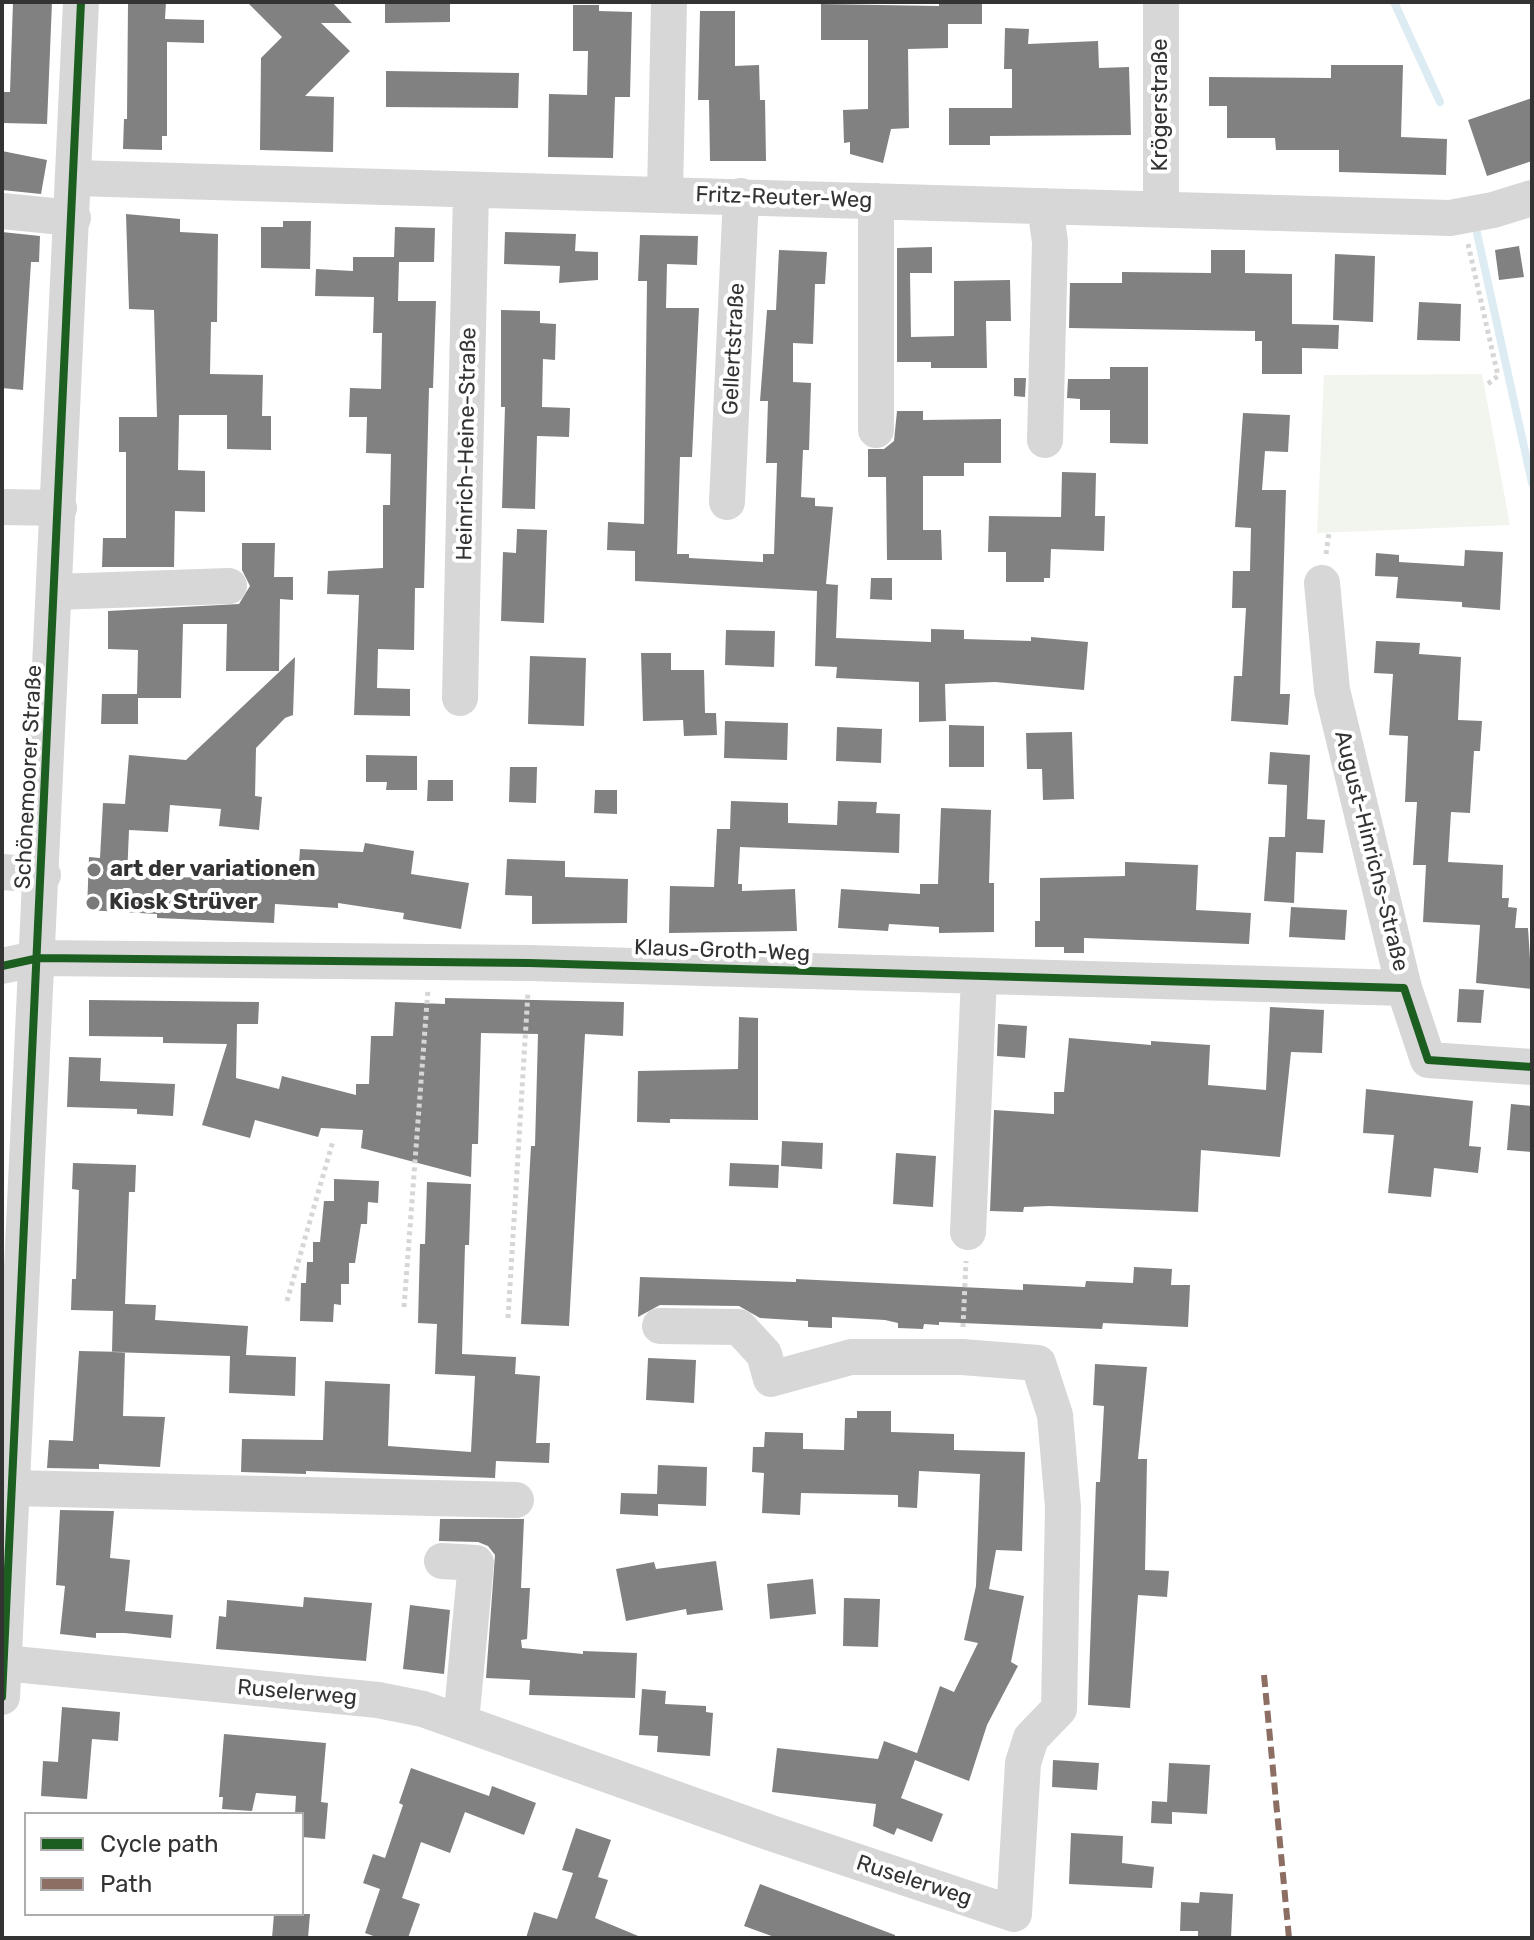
<!DOCTYPE html>
<meta charset="utf-8">
<style>
body{margin:0}
#map{position:relative;width:1534px;height:1940px;overflow:hidden;background:#fff;font-family:Rubik,sans-serif}
canvas{display:block}
.frame{position:absolute;inset:0;border:4px solid #333;pointer-events:none}
.legend{position:absolute;left:24px;top:1812px;width:280px;height:104px;box-sizing:border-box;background:#fff;border:2px solid #adadad;margin:0;padding:10px 14px;list-style:none;font-size:24px;color:#333}
.legend li{display:flex;align-items:center;gap:16px;height:40px}
.legend b{width:40px;border:2px solid #adadad}
</style>
<div id="map">
<canvas width="1534" height="1940"></canvas>
<div class="frame"></div>
<ul class="legend">
<li><b style="height:10px;background:#1b5e20"></b>Cycle path</li>
<li><b style="height:10px;background:#8d6e63"></b>Path</li>
</ul>
</div>
<script>
const g = document.querySelector('canvas').getContext('2d');
g.lineJoin = 'round';
function paint(path, color) { g.fillStyle = color; g.fill(path, 'evenodd'); }
const toPath = rows => new Path2D(rows.map(r => 'M' + r).join(''));
function stroke(path, color, width, dash) { g.strokeStyle = color; g.lineWidth = width; g.lineCap = dash ? 'butt' : 'round'; g.setLineDash(dash || []); g.stroke(path); }
function label(font, color, halo, rows, align = 'center') {
  g.font = font + ' Rubik,sans-serif'; g.lineWidth = 8; g.setLineDash([]); g.textBaseline = 'middle'; g.strokeStyle = halo; g.fillStyle = color; for (const [text, x, y, turn = 0] of rows) {
    g.save(); g.translate(x, y); g.rotate((+turn || 0) * Math.PI / 180); g.textAlign = isNaN(turn) ? turn : align; if (halo) g.strokeText(text, 0, 0); g.fillText(text, 0, 0); g.restore();
  }
}
paint(toPath([
 [1482,374,1510,525,1317,533,1324,375]
]), '#f1f5ed');
stroke(toPath([
 [1394,2,1440,102],
 [1477,233,1532,483]
]), '#ddebf3', 8);
paint(toPath([
 [13,2,52,2,47,124,2,123,2,92,10,92],
 [128,2,166,2,165,19,204,20,204,43,167,42,167,136,162,136,162,150,123,149,124,119,127,119],
 [247,2,332,2,352,23,321,23,350,51,305,96,334,97,333,152,260,150,261,58,282,37],
 [385,2,450,2,450,22,385,23],
 [939,2,982,2,982,24,948,24,948,48,908,49,909,128,891,129,883,163,850,154,850,142,844,143,843,110,868,109,868,40,821,40,821,4,939,6],
 [573,5,599,5,599,11,632,12,630,97,615,97,613,158,548,157,549,94,587,95,588,51,573,51],
 [700,11,735,11,735,66,759,65,760,100,765,100,766,161,710,161,709,100,698,100],
 [1005,28,1029,29,1028,44,1098,41,1099,68,1129,67,1131,135,990,136,990,145,949,145,949,108,1012,108,1012,69,1004,69],
 [1331,65,1403,65,1401,137,1447,139,1446,175,1339,172,1339,150,1276,150,1275,138,1227,138,1227,106,1209,106,1209,77,1331,78],
 [386,71,519,73,518,108,386,107],
 [1532,98,1532,161,1487,176,1468,120],
 [2,151,47,160,41,194,2,190],
 [126,214,180,219,180,232,218,234,217,322,211,322,210,374,263,375,262,416,271,416,271,450,227,449,227,415,179,415,178,470,205,471,205,512,175,511,174,567,102,567,103,538,126,538,126,452,119,452,119,417,157,417,154,310,129,309],
 [283,221,311,221,310,269,261,268,261,227,283,227],
 [395,227,435,228,434,262,399,262,398,301,436,301,433,388,429,388,424,588,415,588,414,650,378,649,377,688,410,689,410,716,354,715,359,595,327,594,328,571,383,568,383,505,390,505,391,454,366,453,367,417,349,417,350,388,381,389,382,333,373,333,374,297,315,296,316,269,353,271,353,257,394,257],
 [2,232,40,236,39,262,31,262,23,390,2,388],
 [505,232,576,234,575,251,598,252,598,280,559,283,560,266,504,264],
 [640,235,698,236,697,265,667,264,666,308,699,308,692,457,680,457,677,554,689,554,689,558,763,562,763,554,774,554,777,463,766,463,768,401,760,401,767,310,776,310,779,250,827,252,825,284,815,284,813,344,793,343,793,382,811,383,809,450,803,450,801,497,815,498,815,506,833,507,826,584,838,585,836,638,931,642,931,629,964,630,964,639,1031,641,1031,637,1088,642,1084,690,995,682,945,684,946,721,919,722,919,682,836,678,837,667,815,666,817,591,635,581,635,551,607,550,608,522,644,524,647,281,638,281],
 [1519,246,1524,277,1499,280,1495,250],
 [932,247,932,273,910,273,911,337,954,336,954,281,1010,280,1011,321,986,321,987,368,931,368,931,362,897,362,897,248],
 [1211,250,1245,250,1245,273,1292,274,1292,324,1339,325,1338,349,1302,348,1302,374,1262,374,1262,341,1255,341,1255,331,1069,328,1070,283,1122,283,1122,272,1211,273],
 [1335,254,1375,256,1373,322,1333,320],
 [1419,302,1461,304,1460,341,1417,340],
 [501,310,540,311,540,323,556,324,555,360,543,359,542,407,570,408,569,437,537,436,535,509,502,508,505,407,501,407],
 [1110,367,1148,367,1148,444,1110,443,1110,410,1080,410,1080,399,1067,398,1068,379,1110,379],
 [1014,378,1026,378,1025,397,1014,396],
 [897,411,923,411,923,420,1001,419,1001,463,964,463,964,476,923,476,923,530,941,530,942,560,887,560,886,477,868,477,868,449,884,449,894,441],
 [1243,413,1290,415,1288,452,1265,451,1262,490,1286,490,1280,694,1290,694,1288,725,1231,721,1234,676,1242,676,1246,608,1232,608,1233,571,1250,571,1251,528,1235,527],
 [1062,472,1096,473,1095,516,1105,516,1104,551,1051,549,1050,578,1044,578,1044,582,1006,582,1006,552,988,552,989,516,1061,517],
 [517,529,547,530,544,623,501,621,503,552,516,553],
 [242,543,275,543,274,577,293,577,293,600,280,599,279,671,226,671,227,624,183,624,181,698,138,698,138,724,101,724,102,694,137,694,138,650,108,649,108,611,239,604,250,586,242,570],
 [1465,550,1503,552,1500,610,1462,607,1462,602,1396,598,1398,577,1375,576,1376,553,1399,555,1399,562,1464,566],
 [871,578,892,578,892,600,870,599],
 [726,630,775,631,774,667,725,665],
 [1376,641,1420,643,1419,654,1461,657,1458,720,1482,721,1480,751,1474,751,1470,813,1451,812,1448,862,1503,865,1502,898,1509,898,1508,907,1517,908,1515,928,1528,928,1532,989,1476,983,1480,925,1423,922,1426,865,1413,865,1417,802,1405,802,1408,736,1389,735,1393,674,1374,673],
 [641,653,671,653,671,670,704,670,705,713,716,713,717,735,684,736,683,720,643,721],
 [530,656,586,658,584,726,528,724],
 [295,657,293,715,285,718,256,748,255,796,262,797,259,830,219,826,221,809,170,805,168,832,129,830,127,877,298,878,300,849,363,852,365,843,414,851,411,874,469,883,461,929,403,919,404,913,338,903,338,908,275,904,274,923,157,918,157,914,87,910,89,857,100,858,103,803,125,804,129,755,186,760],
 [725,721,788,723,787,760,724,758],
 [949,725,984,726,984,767,949,767],
 [837,727,882,729,881,763,836,761],
 [1072,732,1074,799,1043,800,1042,769,1027,769,1026,733],
 [1270,752,1310,755,1307,819,1325,820,1323,853,1296,852,1294,903,1264,901,1269,837,1285,837,1287,785,1268,784],
 [366,755,417,756,417,790,386,790,387,782,366,782],
 [510,767,537,767,536,803,509,802],
 [428,780,453,780,453,801,427,801],
 [595,790,617,790,617,814,594,813],
 [731,801,788,803,788,823,837,825,838,801,877,802,876,813,900,814,899,853,740,847,738,884,742,884,742,891,795,889,797,931,669,933,670,886,714,887,717,829,730,829],
 [941,808,991,810,989,883,994,883,994,932,939,933,939,927,889,924,888,931,838,928,841,889,920,894,920,884,938,884],
 [507,859,565,861,565,877,628,879,627,923,532,924,532,896,505,895],
 [1125,862,1198,865,1196,910,1251,913,1249,944,1084,938,1084,953,1064,953,1064,947,1035,947,1035,921,1040,921,1040,878,1125,876],
 [1291,907,1347,910,1345,940,1289,937],
 [1459,989,1484,990,1481,1023,1457,1022],
 [445,998,624,1002,623,1036,585,1034,569,1326,521,1324,531,1146,535,1146,538,1034,481,1033,478,1144,472,1144,471,1177,361,1148,363,1130,321,1128,318,1137,255,1120,250,1138,202,1125,227,1044,163,1043,163,1037,89,1036,89,1000,259,1002,258,1024,237,1024,236,1078,279,1089,282,1076,356,1095,356,1084,369,1084,371,1036,393,1036,395,1002,445,1004],
 [1270,1007,1324,1010,1322,1053,1291,1052,1280,1157,1201,1150,1198,1212,1049,1206,1024,1207,1023,1212,990,1211,994,1110,1054,1114,1054,1092,1064,1092,1069,1038,1151,1045,1151,1041,1210,1045,1208,1085,1266,1090],
 [739,1017,758,1018,758,1120,670,1119,670,1123,637,1122,638,1071,738,1069],
 [998,1024,1027,1026,1025,1058,997,1056],
 [69,1057,101,1058,100,1081,175,1084,173,1116,137,1114,137,1109,67,1107],
 [1366,1089,1473,1101,1469,1146,1481,1147,1478,1173,1434,1168,1431,1197,1388,1193,1394,1135,1363,1133],
 [1511,1104,1532,1106,1532,1152,1507,1150],
 [782,1141,823,1143,822,1169,781,1166],
 [896,1153,936,1156,933,1207,893,1204],
 [73,1163,136,1165,135,1192,129,1192,125,1304,156,1305,155,1320,248,1326,246,1355,296,1357,295,1396,229,1393,230,1356,112,1352,113,1311,71,1310,72,1279,76,1279,79,1190,72,1189],
 [730,1163,779,1165,778,1188,729,1186],
 [334,1179,379,1181,378,1203,368,1202,367,1224,361,1224,355,1263,349,1263,349,1284,341,1284,341,1305,334,1304,333,1322,300,1321,301,1283,306,1283,307,1262,313,1262,313,1242,320,1242,324,1201,334,1201],
 [427,1182,471,1184,469,1245,465,1245,462,1354,516,1357,515,1374,540,1376,536,1443,550,1443,549,1463,496,1461,495,1478,306,1471,306,1474,241,1472,242,1439,323,1440,325,1381,390,1384,388,1446,471,1452,475,1376,435,1374,437,1324,418,1323,420,1244,425,1244],
 [1134,1267,1172,1269,1171,1285,1190,1285,1188,1327,1103,1323,1102,1329,939,1322,939,1325,924,1324,923,1329,898,1328,898,1323,885,1320,832,1317,832,1328,808,1327,808,1321,760,1318,739,1306,660,1305,638,1317,640,1277,796,1282,796,1279,1023,1290,1023,1284,1085,1287,1086,1281,1133,1283],
 [79,1351,125,1352,123,1416,165,1417,160,1467,99,1464,99,1469,47,1468,49,1440,73,1441],
 [648,1358,696,1360,694,1403,646,1400],
 [1095,1364,1147,1367,1138,1459,1147,1459,1145,1570,1169,1571,1167,1597,1138,1595,1130,1708,1088,1705,1096,1482,1100,1482,1104,1406,1093,1405],
 [857,1411,891,1411,891,1432,954,1434,954,1450,1025,1452,1022,1551,996,1550,989,1589,1024,1596,1011,1662,1018,1666,987,1725,969,1781,915,1760,901,1798,943,1814,932,1842,897,1828,894,1835,873,1826,876,1804,772,1792,777,1748,878,1759,884,1741,917,1753,940,1686,954,1692,978,1643,964,1640,976,1586,980,1474,919,1471,917,1508,898,1507,898,1495,801,1493,800,1515,762,1513,764,1473,752,1472,753,1447,764,1447,765,1432,803,1433,803,1449,844,1450,845,1418,857,1418],
 [658,1465,707,1467,706,1506,658,1504,658,1516,620,1514,621,1493,657,1494],
 [60,1510,114,1511,110,1558,130,1560,125,1611,173,1615,171,1638,125,1633,96,1633,96,1638,60,1634,65,1586,56,1585],
 [440,1519,524,1519,521,1588,530,1588,527,1639,521,1640,522,1648,583,1654,583,1651,637,1653,635,1698,529,1695,530,1680,486,1678,495,1555,488,1546,478,1542,439,1541],
 [716,1561,723,1610,687,1615,686,1609,626,1621,616,1569,654,1562,656,1569],
 [813,1579,816,1614,770,1619,767,1584],
 [304,1597,372,1603,366,1661,216,1649,219,1616,226,1617,227,1600,303,1607],
 [844,1598,880,1599,878,1647,843,1646],
 [410,1605,450,1610,444,1674,403,1669],
 [642,1689,666,1691,665,1704,706,1706,706,1712,713,1713,710,1756,657,1752,658,1736,639,1735],
 [62,1707,120,1712,118,1741,92,1739,87,1799,41,1796,43,1761,58,1762],
 [224,1734,326,1743,321,1802,328,1803,325,1839,302,1837,302,1814,295,1814,296,1796,256,1793,252,1811,222,1809,223,1797,219,1797],
 [1053,1760,1099,1763,1097,1790,1052,1787],
 [1169,1763,1210,1765,1207,1814,1172,1812,1172,1824,1151,1823,1152,1801,1167,1802],
 [411,1768,489,1796,492,1786,536,1803,524,1835,465,1812,450,1853,421,1842,402,1898,420,1904,408,1938,379,1938,365,1933,380,1889,363,1883,373,1854,385,1858,403,1805,399,1803],
 [576,1828,611,1840,598,1877,608,1880,595,1918,643,1938,526,1938,534,1912,557,1919,573,1873,562,1870],
 [1071,1833,1123,1836,1122,1863,1154,1867,1152,1888,1069,1884],
 [760,1884,895,1935,895,1938,777,1938,744,1926],
 [1200,1892,1233,1894,1231,1938,1198,1937,1198,1931,1180,1931,1181,1902,1199,1903],
 [274,1914,310,1914,308,1938,272,1938]
]), '#818181');
stroke(toPath([
 [1468,244,1498,376,1485,386],
 [1326,554,1329,533],
 [287,1301,333,1141],
 [404,1307,428,989],
 [508,1318,528,992],
 [963,1327,966,1261]
]), '#d6d6d6', 5, [4, 4]);
stroke(toPath([
 [75,178,1450,218,1493,210,1532,198],
 [665,194,669,2],
 [1161,207,1161,2],
 [2,211,73,218],
 [876,430,876,201],
 [1045,440,1050,242,1045,206],
 [727,502,741,196],
 [2,507,59,508],
 [1322,583,1332,690,1404,988,1428,1060,1532,1067],
 [55,592,229,586],
 [460,698,471,190],
 [2,872,43,875],
 [2,966,39,958,529,963,1404,988],
 [968,1232,979,977],
 [12,1488,516,1500],
 [442,1561,476,1563,461,1722],
 [4,1663,378,1700,423,1709,771,1833,1014,1914,1023,1763,1031,1738,1059,1709,1063,1507,1055,1415,1038,1363,962,1357,851,1357,771,1379,764,1354,739,1327,660,1326],
 [2,1697,81,2]
]), '#d7d7d7', 36);
stroke(toPath([
 [1264,1675,1289,1938]
]), '#8d6e63', 6, [12, 6]);
stroke(toPath([
 [2,966,39,958,529,963,1404,988,1428,1060,1532,1067],
 [2,1697,81,2]
]), '#1b5e20', 8);
for (const [x, y, r, color] of [
 [94,870,8,"#7a7a7a"],
 [93,903,8,"#7a7a7a"]
]) { const dot = new Path2D(); dot.arc(x, y, r, 0, 2 * Math.PI); g.fillStyle = color; g.fill(dot); stroke(dot, '#fff', 3); }
label('22px', '#333', '#fff', [
 ["Krögerstraße",1161,105,-90],
 ["Fritz-Reuter-Weg",784,198,2],
 ["Gellertstraße",734,349,-87],
 ["Heinrich-Heine-Straße",467,444,-89],
 ["Schönemoorer Straße",29,777,-87],
 ["August-Hinrichs-Straße",1371,851,76],
 ["Klaus-Groth-Weg",722,951,2],
 ["Ruselerweg",297,1693,5],
 ["Ruselerweg",914,1881,18]
]);
label('bold 22px', '#333', '#fff', [
 ["art der variationen",110,870],
 ["Kiosk Strüver",109,903]
], 'left');
</script>
